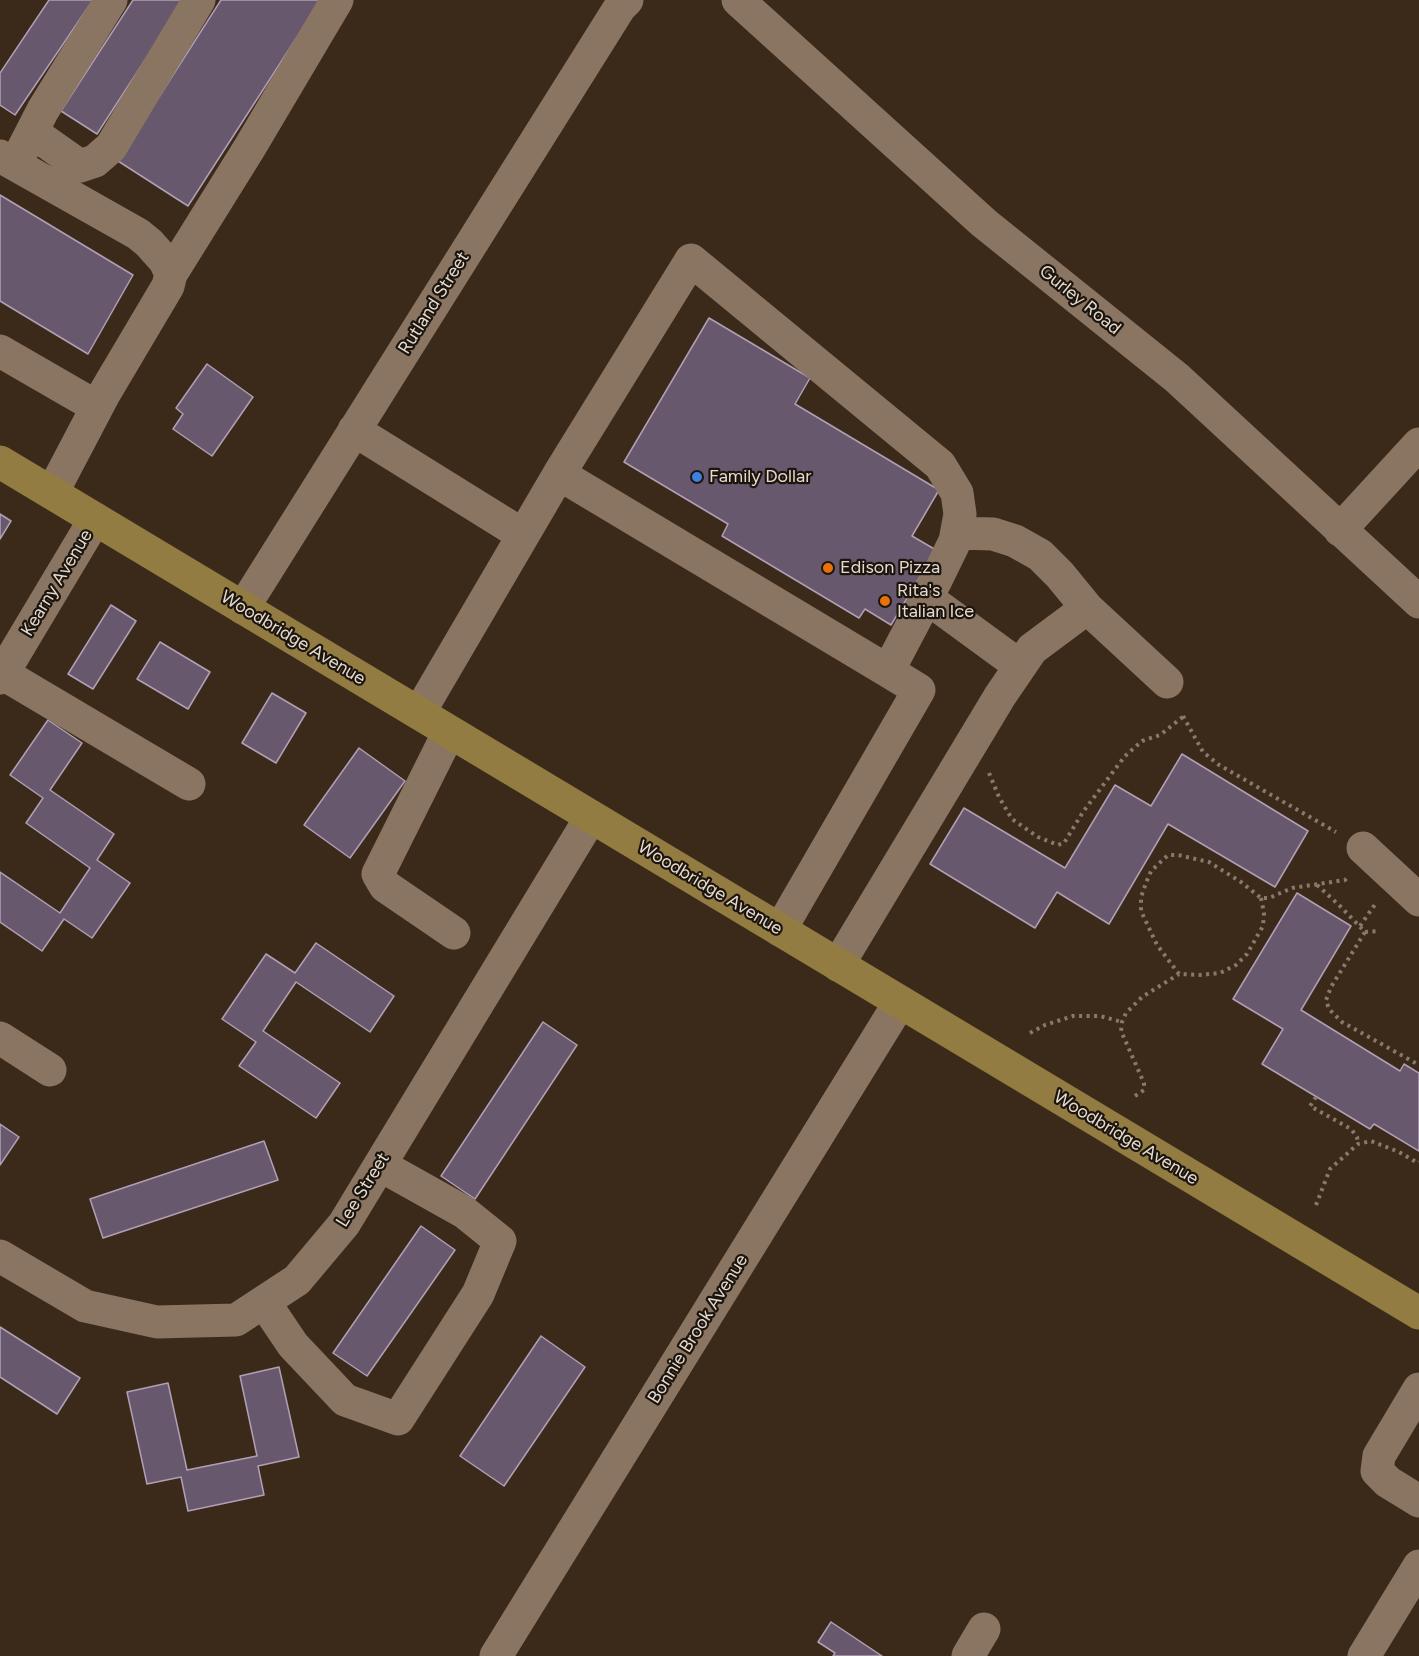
<!DOCTYPE html>
<style>
body{margin:0}
canvas{display:block;background:#3b2a19}
</style>
<canvas width="1419" height="1656"></canvas>
<script>
const g = document.querySelector('canvas').getContext('2d');
g.lineJoin = 'round';
function paint(path, color) { g.fillStyle = color; g.fill(path, 'evenodd'); }
const toPath = rows => new Path2D(rows.map(r => 'M' + r).join(''));
function stroke(path, color, width, dash) { g.strokeStyle = color; g.lineWidth = width; g.lineCap = dash ? 'butt' : 'round'; g.setLineDash(dash || []); g.stroke(path); }
function label(font, color, halo, rows, align = 'center') {
  g.font = font + ' Figtree,sans-serif'; g.lineWidth = 4.5; g.setLineDash([]); g.textBaseline = 'middle'; g.strokeStyle = halo; g.fillStyle = color; for (const [text, x, y, turn = 0] of rows) {
    g.save(); g.translate(x, y); g.rotate((+turn || 0) * Math.PI / 180); g.textAlign = isNaN(turn) ? turn : align; if (halo) g.strokeText(text, 0, 0); g.fillText(text, 0, 0); g.restore();
  }
}
const building = toPath([
 [49,0,93,0,15,115,0,105,0,73,49,0],
 [133,0,184,0,97,134,61,111,133,0],
 [221,0,321,0,188,206,118,161,221,0],
 [0,195,133,275,88,354,0,301,0,195],
 [709,318,810,378,795,404,939,490,912,536,936,550,891,625,865,609,859,618,722,536,728,524,624,462,709,318],
 [207,364,253,397,212,456,173,429,183,414,176,408,207,364],
 [0,514,11,521,0,539,0,514],
 [111,605,136,621,93,689,68,674,111,605],
 [160,642,210,672,188,709,137,679,160,642],
 [272,693,306,713,276,763,242,743,272,693],
 [48,720,82,743,50,790,114,834,97,860,130,883,92,938,64,919,42,951,0,922,0,872,60,913,90,868,26,823,43,798,10,775,48,720],
 [359,748,405,781,350,858,304,825,359,748],
 [1182,754,1308,831,1275,887,1168,824,1109,924,1057,892,1035,928,930,864,964,808,1065,868,1115,785,1151,806,1182,754],
 [1297,893,1351,926,1301,1010,1400,1071,1404,1064,1419,1073,1419,1151,1374,1124,1370,1129,1262,1064,1283,1029,1233,999,1297,893],
 [316,943,394,996,370,1032,296,982,263,1031,340,1083,316,1118,239,1066,256,1042,222,1019,266,954,295,973,316,943],
 [543,1022,577,1045,475,1199,441,1176,543,1022],
 [0,1124,19,1137,0,1165,0,1124],
 [264,1141,278,1180,103,1238,90,1199,264,1141],
 [421,1226,455,1250,367,1376,333,1353,421,1226],
 [0,1327,80,1378,57,1414,0,1377,0,1327],
 [541,1336,585,1367,504,1486,460,1456,541,1336],
 [279,1367,299,1457,258,1466,264,1495,188,1511,181,1477,147,1484,127,1392,168,1383,187,1470,257,1456,240,1376,279,1367],
 [831,1622,882,1656,833,1656,835,1653,818,1642,831,1622]
]);
paint(building, '#68586d');
stroke(building, '#b19fb6', 1.5);
stroke(toPath([
 [1183,716,1203,752,1219,765,1336,832],
 [989,773,999,797,1012,819,1038,837,1058,845,1064,843,1083,812,1125,756,1142,741,1160,735,1184,716],
 [1317,885,1339,905,1365,932,1331,987,1326,1000,1329,1009,1342,1022,1419,1065],
 [1261,898,1264,913,1263,926,1247,954,1236,965,1220,973,1200,975,1179,974,1157,945,1141,911,1141,897,1146,883,1151,871,1168,855,1178,855,1209,862,1241,882,1261,898,1269,898,1292,888,1345,880,1348,877],
 [1360,926,1376,903],
 [1365,932,1378,931],
 [1030,1033,1045,1025,1073,1016,1100,1016,1122,1022],
 [1135,1096,1144,1090,1144,1083,1121,1031,1122,1022,1126,1013,1142,997,1179,974],
 [1316,1097,1310,1106,1351,1129,1357,1137,1358,1144],
 [1316,1205,1330,1169,1358,1144,1371,1141,1399,1152,1418,1163,1419,1162]
]), '#87796b', 4, [3, 4.5]);
stroke(toPath([
 [738,0,984,223,1177,378,1419,602],
 [32,132,80,166,95,161,111,147,199,0],
 [22,151,43,110,111,0],
 [0,156,138,234,149,243,165,261,171,274,168,286,104,394,52,493],
 [171,274,250,147,337,0],
 [0,351,97,407],
 [354,430,523,535],
 [559,474,691,260,940,465,957,493,960,514,955,541,936,580,888,671],
 [1340,530,1419,444],
 [957,533,993,534,1015,541,1040,555,1060,575,1087,608],
 [927,598,1020,666],
 [243,608,620,7,627,0],
 [0,672,189,784],
 [0,678,95,519],
 [419,713,559,474,888,671,919,690,780,930],
 [449,732,378,874,385,886,454,933],
 [1363,848,1419,900],
 [838,965,1000,696,1032,649,1087,608,1167,682],
 [0,1038,50,1070],
 [0,1256,85,1306,157,1322,236,1320,297,1280,344,1224,591,817],
 [264,1302,293,1345,345,1400,398,1419,478,1294,500,1241,464,1212,380,1165],
 [1419,1389,1379,1456,1377,1471,1388,1482,1419,1501],
 [496,1656,900,1002],
 [968,1656,984,1629],
 [1364,1656,1419,1566]
]), '#8a7562', 33);
stroke(toPath([
 [0,462,1419,1313]
]), '#937c42', 33);
for (const [x, y, r, color] of [
 [697,477,6,"#3f7fe0"],
 [828,568,6,"#e8710a"],
 [885,601,6,"#e8710a"]
]) { const dot = new Path2D(); dot.arc(x, y, r, 0, 2 * Math.PI); g.fillStyle = color; g.fill(dot); stroke(dot, '#1c150d', 2); }
label('18px', '#e5dacf', '#1c150d', [
 ["Gurley Road",1080,300,39],
 ["Rutland Street",434,303,-58],
 ["Kearny Avenue",57,583,-59],
 ["Woodbridge Avenue",293,638,31],
 ["Woodbridge Avenue",710,888,31],
 ["Woodbridge Avenue",1126,1138,31],
 ["Lee Street",363,1190,-58],
 ["Bonnie Brook Avenue",698,1329,-58]
]);
label('18px', '#e5dacf', '#1c150d', [
 ["Family Dollar",709,477],
 ["Edison Pizza",840,568],
 ["Rita's",897,591],
 ["Italian Ice",897,612]
], 'left');
</script>
